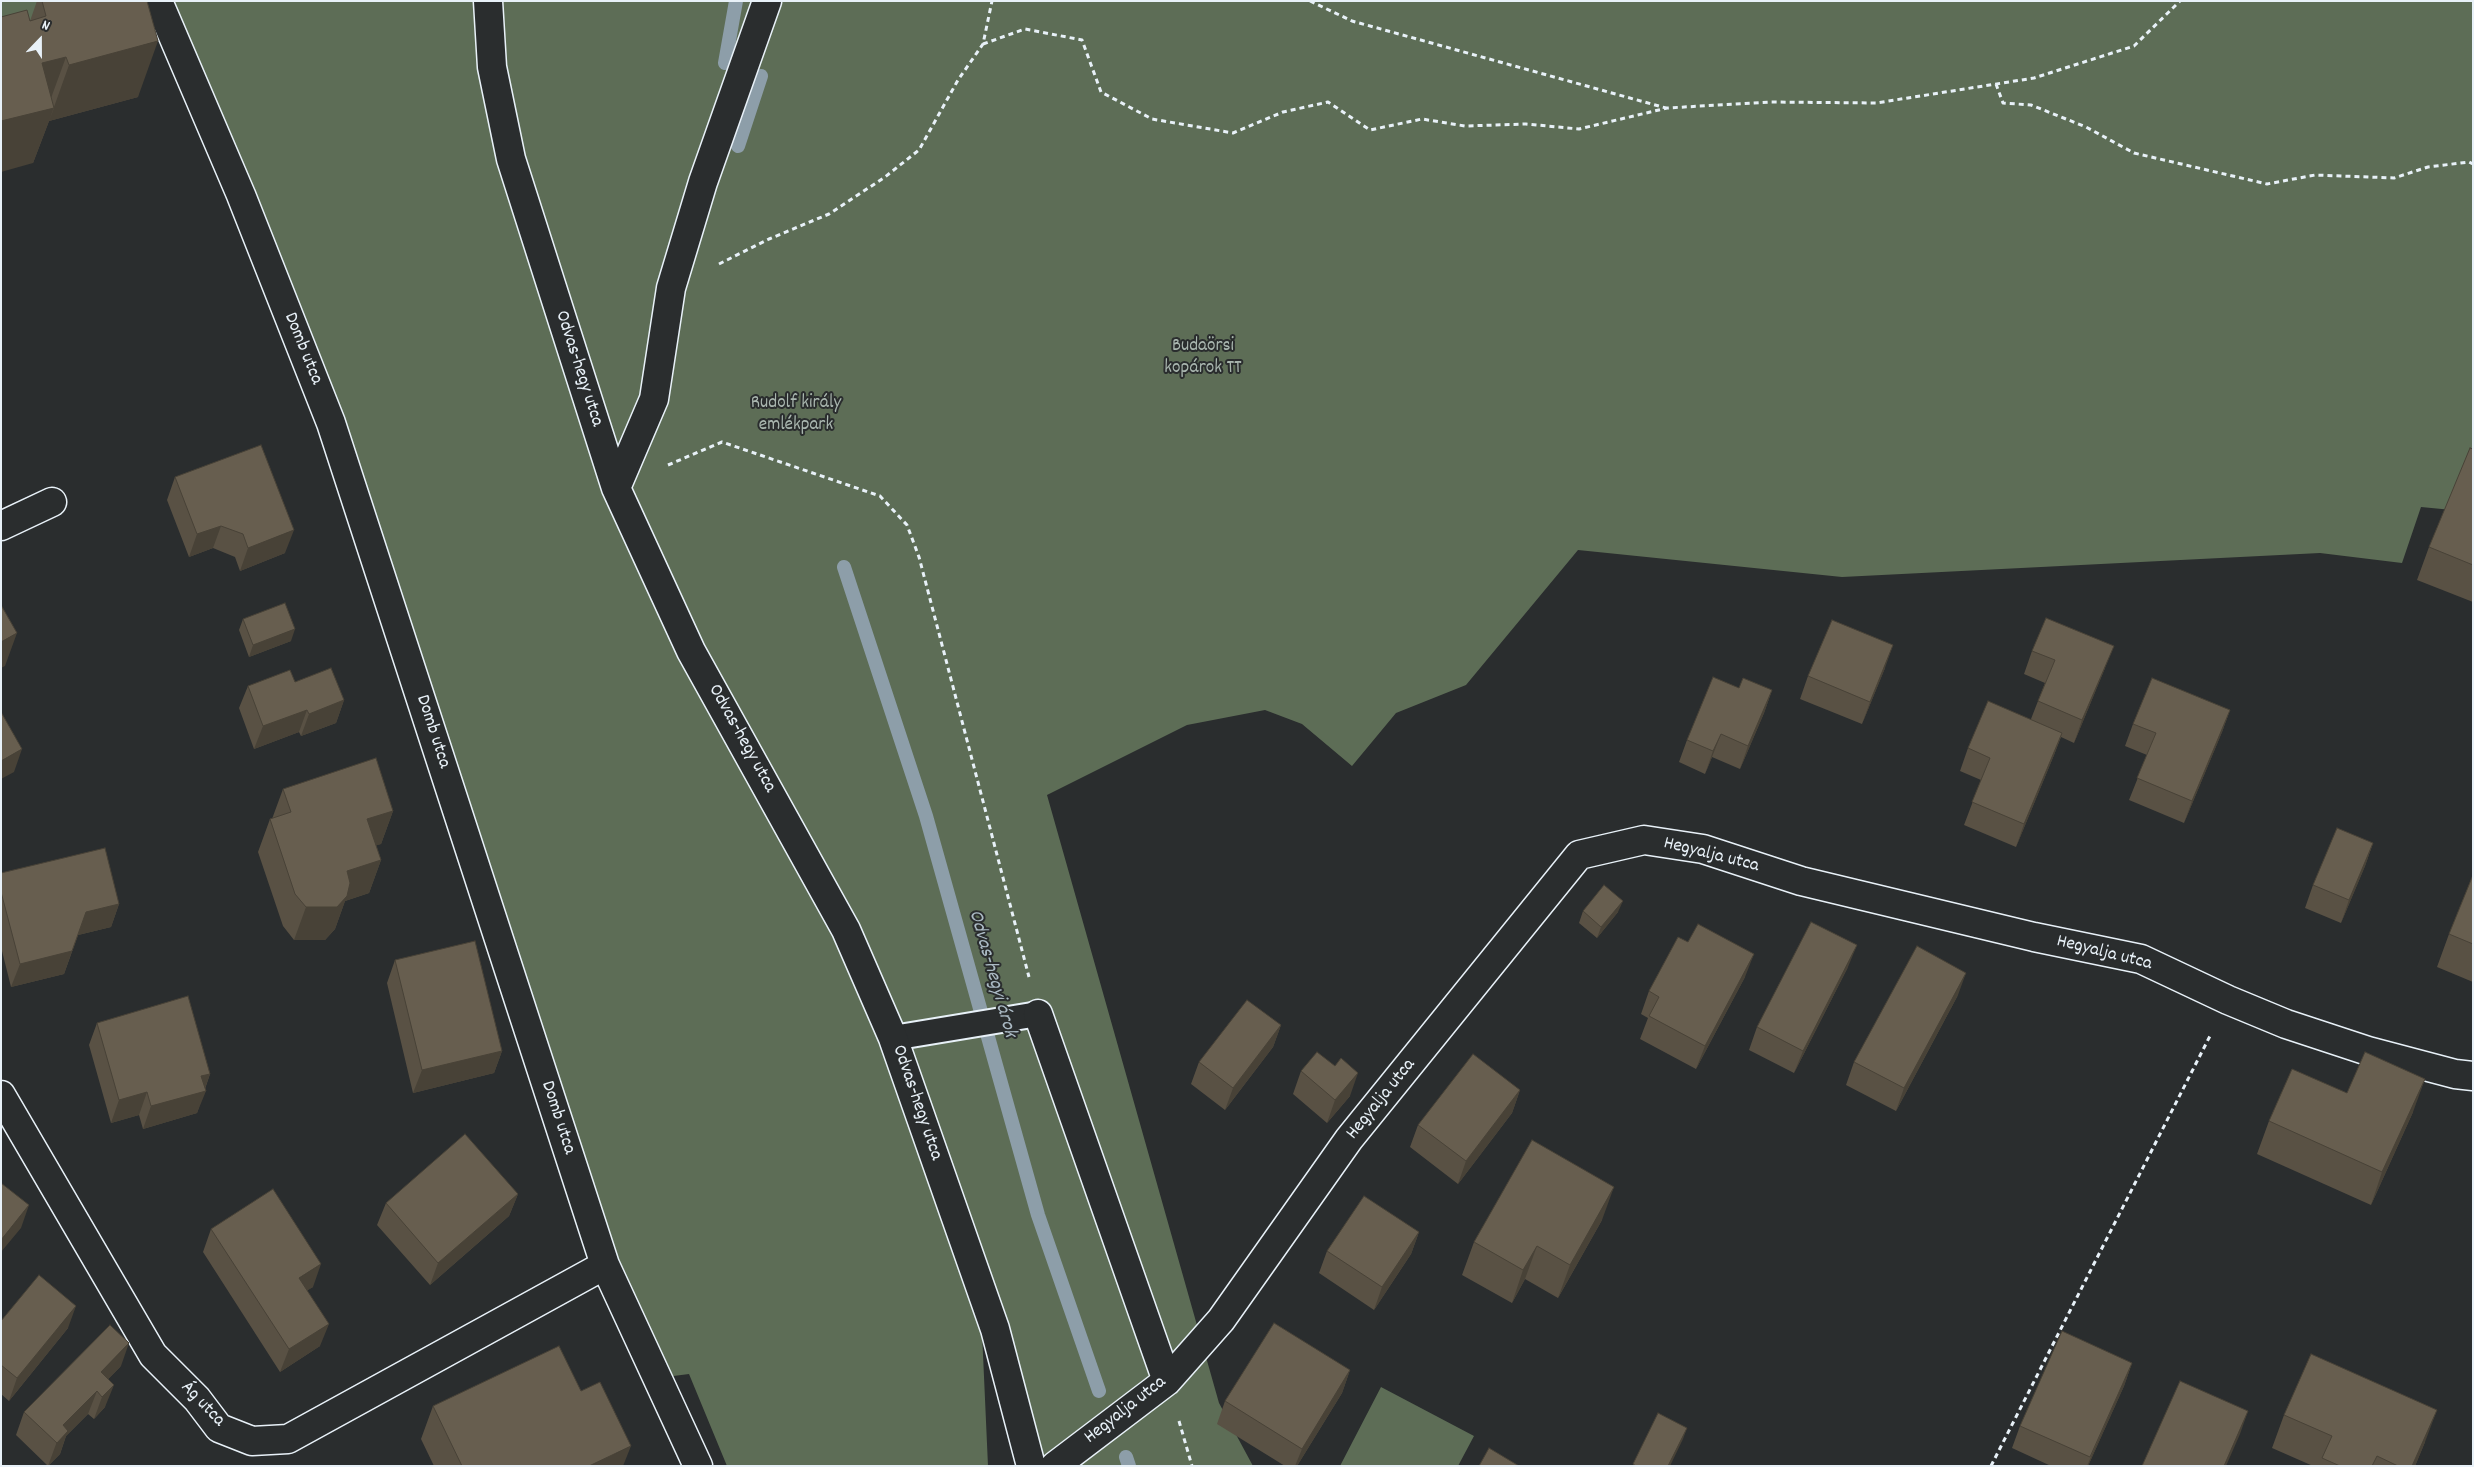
<!DOCTYPE html>
<meta charset="utf-8">
<style>
body{margin:0}
#map{position:relative;width:2474px;height:1467px;overflow:hidden;background:#2a2d2e;font-family:Dekko,sans-serif}
canvas{display:block}
.frame{position:absolute;inset:0;border:2px solid #e8f1f8;pointer-events:none}
.north{position:absolute;left:15px;top:15px;width:50px;height:50px;-webkit-text-stroke:4px #2a2d2e;paint-order:stroke;rotate:22deg;font-size:14px;font-weight:700;line-height:20px;text-align:center;color:#e8f1f8}
.north::after{content:'';display:block;margin:auto;width:18px;height:22px;background:#e8f1f8;clip-path:polygon(50% 0,100% 100%,50% 72%,0 100%)}
</style>
<div id="map">
<canvas width="2474" height="1467"></canvas>
<div class="frame"></div>
<div class="north">N</div>
</div>
<script>
const g = document.querySelector('canvas').getContext('2d');
g.lineJoin = 'round';
function paint(path, color) { g.fillStyle = color; g.fill(path, 'evenodd'); }
const toPath = rows => new Path2D(rows.map(r => 'M' + r).join(''));
function stroke(path, color, width, dash) { g.strokeStyle = color; g.lineWidth = width; g.lineCap = dash ? 'butt' : 'round'; g.setLineDash(dash || []); g.stroke(path); }
function label(font, color, halo, rows, align = 'center') {
  g.font = font + ' Dekko,sans-serif'; g.lineWidth = 4; g.setLineDash([]); g.textBaseline = 'middle'; g.strokeStyle = halo; g.fillStyle = color; for (const [text, x, y, turn = 0] of rows) {
    g.save(); g.translate(x, y); g.rotate((+turn || 0) * Math.PI / 180); g.textAlign = isNaN(turn) ? turn : align; if (halo) g.strokeText(text, 0, 0); g.fillText(text, 0, 0); g.restore();
  }
}
paint(toPath([
 [1,1,128,1,1,26],
 [158,1,2473,1,2473,512,2421,507,2402,563,2320,553,1842,577,1578,550,1466,685,1396,713,1352,766,1302,724,1265,710,1187,725,1047,795,1219,1403,1253,1466,1031,1466,982,1332,988,1466,727,1466,689,1374,658,1378,305,357],
 [1381,1387,1474,1436,1458,1466,1340,1466]
]), '#5d6d56');
stroke(toPath([
 [725,63,736,1],
 [738,146,761,76],
 [844,567,926,816,1038,1215,1099,1391],
 [1126,1457,1129,1466]
]), '#8d9ea9', 14);
const lane = toPath([
 [893,1038,1038,1014]
]);
const street = toPath([
 [158,1,241,195,331,423,605,1265,698,1466],
 [488,1,492,67,511,159,616,488,691,651,846,930,893,1038,995,1329,1031,1466],
 [616,488,654,399,671,288,703,182,767,1],
 [1,526,52,502],
 [1038,1014,1167,1381],
 [1,1095,153,1355,197,1399,219,1428,252,1441,288,1439,605,1265],
 [1055,1466,1167,1381,1221,1320,1349,1139,1579,855,1644,840,1703,849,1801,881,2034,937,2141,959,2228,1000,2286,1024,2368,1051,2455,1074,2473,1076]
]);
stroke(lane, '#e8f1f8', 28);
stroke(street, '#e8f1f8', 31);
stroke(toPath([
 [1310,1,1352,21,1666,108],
 [983,44,1025,29,1082,40,1101,92,1152,119,1233,133,1283,112,1328,102,1370,130,1422,119,1465,126,1526,124,1579,129,1667,108,1771,102,1876,103,2034,78,2134,46,2180,1],
 [1996,84,2003,103,2031,105,2086,127,2134,153,2267,184,2315,175,2394,178,2428,167,2469,162,2473,164],
 [719,264,769,239,829,214,885,177,919,150,958,80,983,44,992,1],
 [668,465,722,442,880,496,907,525,919,557,1029,977],
 [1179,1421,1192,1466],
 [1991,1466,2211,1034]
]), '#e8f1f8', 3, [5, 4]);
stroke(lane, '#2a2d2e', 24);
stroke(street, '#2a2d2e', 28);
paint(toPath([
 [37,1,147,1,138,97,49,121,33,163,30,21],
 [2473,449,2473,602,2417,580,2429,547],
 [175,477,285,553,240,571,235,557,213,548,189,557,167,500],
 [243,619,291,641,249,657,239,630],
 [2032,651,2105,668,2074,743,2061,737,2054,755,2016,847,1964,825,1981,780,1960,771,1968,748,2031,719,2045,683,2024,674],
 [1885,668,1862,724,1800,699,1808,676],
 [295,682,344,700,336,723,301,736,299,732,254,749,239,708,248,686],
 [1739,688,1772,690,1764,713,1740,769,1712,757,1705,774,1679,762,1687,740],
 [2230,710,2222,732,2184,823,2129,800,2147,755,2125,746,2133,724],
 [283,789,393,811,381,844,376,845,381,860,369,893,345,901,335,929,325,940,294,940,283,926,258,852,270,819,272,819],
 [2373,843,2365,866,2341,923,2305,908,2313,885],
 [1,873,119,904,111,927,78,935,64,974,11,987,1,947],
 [2473,875,2473,982,2437,967,2449,934],
 [1583,911,1618,912,1597,938,1579,923],
 [395,960,502,1051,494,1073,413,1093,387,983],
 [1848,967,1794,1073,1749,1050,1757,1027],
 [1745,977,1696,1069,1640,1039,1648,1018,1641,1014,1649,991],
 [1958,995,1896,1111,1846,1085,1854,1062],
 [97,1023,210,1074,197,1113,143,1129,139,1115,111,1123,89,1045],
 [1281,1025,1273,1047,1225,1110,1191,1084,1199,1062],
 [1335,1066,1350,1096,1327,1123,1293,1094,1301,1071],
 [1520,1090,1512,1113,1458,1184,1410,1147,1418,1125],
 [2347,1093,2413,1112,2371,1205,2257,1154,2269,1121],
 [518,1194,509,1216,430,1285,377,1225,386,1203],
 [1602,1220,1558,1298,1525,1279,1512,1303,1462,1275,1474,1242],
 [211,1229,313,1287,307,1290,320,1346,280,1372,203,1252],
 [1419,1232,1411,1254,1374,1310,1319,1273,1327,1251],
 [1,1321,68,1328,9,1401,1,1394],
 [2132,1363,2124,1386,2088,1466,2051,1466,2012,1448,2020,1426],
 [121,1366,108,1379,105,1407,94,1419,88,1414,66,1436,60,1454,48,1466,16,1435,24,1412],
 [1350,1370,1342,1393,1297,1466,1285,1466,1217,1424,1225,1401],
 [581,1391,623,1466,434,1466,421,1439,433,1406],
 [2284,1415,2425,1442,2415,1466,2313,1466,2272,1448]
]), '#595144');
paint(toPath([
 [158,41,138,97,49,121,69,65],
 [66,57,47,109,54,108,33,163,1,172,1,121,42,63],
 [221,526,213,548,189,557,197,534],
 [294,530,285,553,240,571,248,548],
 [295,629,291,641,249,657,253,645],
 [17,633,5,666,1,668,1,642],
 [1893,645,1885,668,1862,724,1870,702],
 [2114,646,2105,668,2074,743,2082,720],
 [1772,690,1764,713,1740,769,1748,746],
 [344,700,336,723,301,736,309,714],
 [307,710,299,732,254,749,263,726],
 [2230,710,2222,732,2184,823,2192,801],
 [2062,733,2054,755,2016,847,2024,824],
 [1721,734,1712,757,1705,774,1713,751],
 [22,749,14,772,1,779,1,761],
 [393,811,381,844,355,852,367,819],
 [2373,843,2365,866,2341,923,2349,900],
 [381,860,369,893,345,901,335,929,325,940,294,940,306,907,347,871],
 [1623,901,1618,912,1597,938,1601,927],
 [119,904,111,927,78,935,86,912],
 [1857,945,1848,967,1794,1073,1803,1051],
 [72,951,64,974,11,987,20,964],
 [1754,954,1745,977,1696,1069,1705,1046],
 [1966,973,1958,995,1896,1111,1904,1088],
 [1281,1025,1273,1047,1225,1110,1233,1088],
 [502,1051,494,1073,413,1093,422,1070],
 [1358,1073,1350,1096,1327,1123,1335,1100],
 [210,1074,204,1091,206,1091,197,1113,143,1129,151,1106,201,1076],
 [2425,1079,2413,1112,2371,1205,2382,1172],
 [1520,1090,1512,1113,1458,1184,1466,1161],
 [147,1092,139,1115,111,1123,119,1100],
 [1614,1187,1602,1220,1558,1298,1570,1265],
 [518,1194,509,1216,430,1285,438,1263],
 [29,1205,21,1228,1,1252,1,1240],
 [1419,1232,1411,1254,1374,1310,1382,1287],
 [1537,1246,1525,1279,1512,1303,1523,1270],
 [321,1264,313,1287,291,1301,299,1278],
 [76,1306,68,1328,9,1401,17,1378],
 [329,1324,320,1346,280,1372,289,1349],
 [129,1343,121,1366,93,1395,101,1372],
 [2132,1363,2124,1386,2088,1466,2087,1466],
 [1350,1370,1342,1393,1297,1466,1295,1466,1302,1449],
 [114,1385,105,1407,94,1419,102,1397],
 [97,1391,88,1414,66,1436,60,1454,48,1466,63,1425],
 [2437,1410,2425,1442,2415,1466,2412,1466],
 [2248,1411,2240,1434,2226,1466,2224,1466],
 [1687,1428,1683,1439,1670,1466,1668,1466],
 [631,1446,623,1466,589,1466]
]), '#484237');
const building = toPath([
 [42,1,147,1,158,41,69,65,66,57,42,63,54,108,1,121,1,17,27,10,30,21,46,16,42,1],
 [261,445,294,530,248,548,243,534,221,526,197,534,175,477,261,445],
 [2470,448,2473,449,2473,565,2429,547,2470,448],
 [285,603,295,629,253,645,243,619,285,603],
 [1,605,17,633,1,642,1,605],
 [2046,618,2114,646,2082,720,2038,701,2055,660,2032,651,2046,618],
 [1832,620,1893,645,1870,702,1808,676,1832,620],
 [331,668,344,700,309,714,307,710,263,726,248,686,290,670,295,682,331,668],
 [1713,677,1739,688,1743,678,1772,690,1748,746,1721,734,1713,751,1687,740,1713,677],
 [2152,678,2230,710,2192,801,2137,778,2156,733,2133,724,2152,678],
 [1988,701,2062,733,2024,824,1972,802,1990,758,1968,748,1988,701],
 [1,712,22,749,1,761,1,712],
 [376,758,393,811,367,819,381,860,347,871,350,883,347,896,337,907,306,907,295,894,270,819,291,812,283,789,376,758],
 [2337,828,2373,843,2349,900,2313,885,2337,828],
 [105,848,119,904,86,912,72,951,20,964,1,892,1,873,105,848],
 [2473,875,2473,944,2449,934,2473,875],
 [1604,885,1623,901,1601,927,1583,911,1604,885],
 [1811,922,1857,945,1803,1051,1757,1027,1811,922],
 [1698,924,1754,954,1705,1046,1649,1016,1659,997,1649,991,1678,937,1688,942,1698,924],
 [475,941,502,1051,422,1070,395,960,475,941],
 [1917,946,1966,973,1904,1088,1854,1062,1917,946],
 [188,996,210,1074,201,1076,206,1091,151,1106,147,1092,119,1100,97,1023,188,996],
 [1247,1000,1281,1025,1233,1088,1199,1062,1247,1000],
 [1317,1052,1335,1066,1341,1058,1358,1073,1335,1100,1301,1071,1317,1052],
 [2365,1052,2425,1079,2382,1172,2269,1121,2292,1069,2347,1093,2365,1052],
 [1473,1054,1520,1090,1466,1161,1418,1125,1473,1054],
 [465,1134,518,1194,438,1263,386,1203,465,1134],
 [1532,1140,1614,1187,1570,1265,1537,1246,1523,1270,1474,1242,1532,1140],
 [1,1183,29,1205,1,1240,1,1183],
 [273,1189,321,1264,299,1278,329,1324,289,1349,211,1229,273,1189],
 [1364,1196,1419,1232,1382,1287,1327,1251,1364,1196],
 [39,1275,76,1306,17,1378,1,1365,1,1321,39,1275],
 [1274,1323,1350,1370,1302,1449,1225,1401,1274,1323],
 [110,1325,129,1343,101,1372,114,1385,102,1397,97,1391,63,1425,68,1431,57,1443,24,1412,110,1325],
 [2062,1331,2132,1363,2090,1457,2020,1426,2062,1331],
 [559,1346,581,1391,600,1382,631,1446,589,1466,462,1466,433,1406,559,1346],
 [2311,1354,2437,1410,2412,1466,2398,1466,2377,1456,2372,1466,2340,1466,2322,1458,2332,1436,2284,1415,2311,1354],
 [2180,1381,2248,1411,2224,1466,2142,1466,2180,1381],
 [1658,1413,1687,1428,1668,1466,1636,1466,1633,1464,1658,1413],
 [1489,1448,1519,1466,1479,1466,1489,1448]
]);
paint(building, '#675e4f');
stroke(building, '#484237', 1);
label('19px', '#a9b6af', '#2a2d2e', [
 ["Budaörsi",1203,347],
 ["kopárok TT",1203,369],
 ["Rudolf király",796,404],
 ["emlékpark",796,426]
]);
label('19px', '#e8f1f8', '#2a2d2e', [
 ["Domb utca",302,349,68],
 ["Odvas-hegy utca",578,369,72],
 ["Domb utca",432,732,72],
 ["Odvas-hegy utca",741,739,61],
 ["Hegyalja utca",1711,856,14],
 ["Hegyalja utca",2104,954,14],
 ["Hegyalja utca",1382,1100,-51],
 ["Odvas-hegy utca",916,1103,71],
 ["Domb utca",557,1118,72],
 ["Ág utca",202,1405,46],
 ["Hegyalja utca",1126,1411,-38]
]);
label('italic 20px', '#abbac4', '#2a2d2e', [
 ["Odvas-hegyi árok",991,974,74]
]);
</script>
